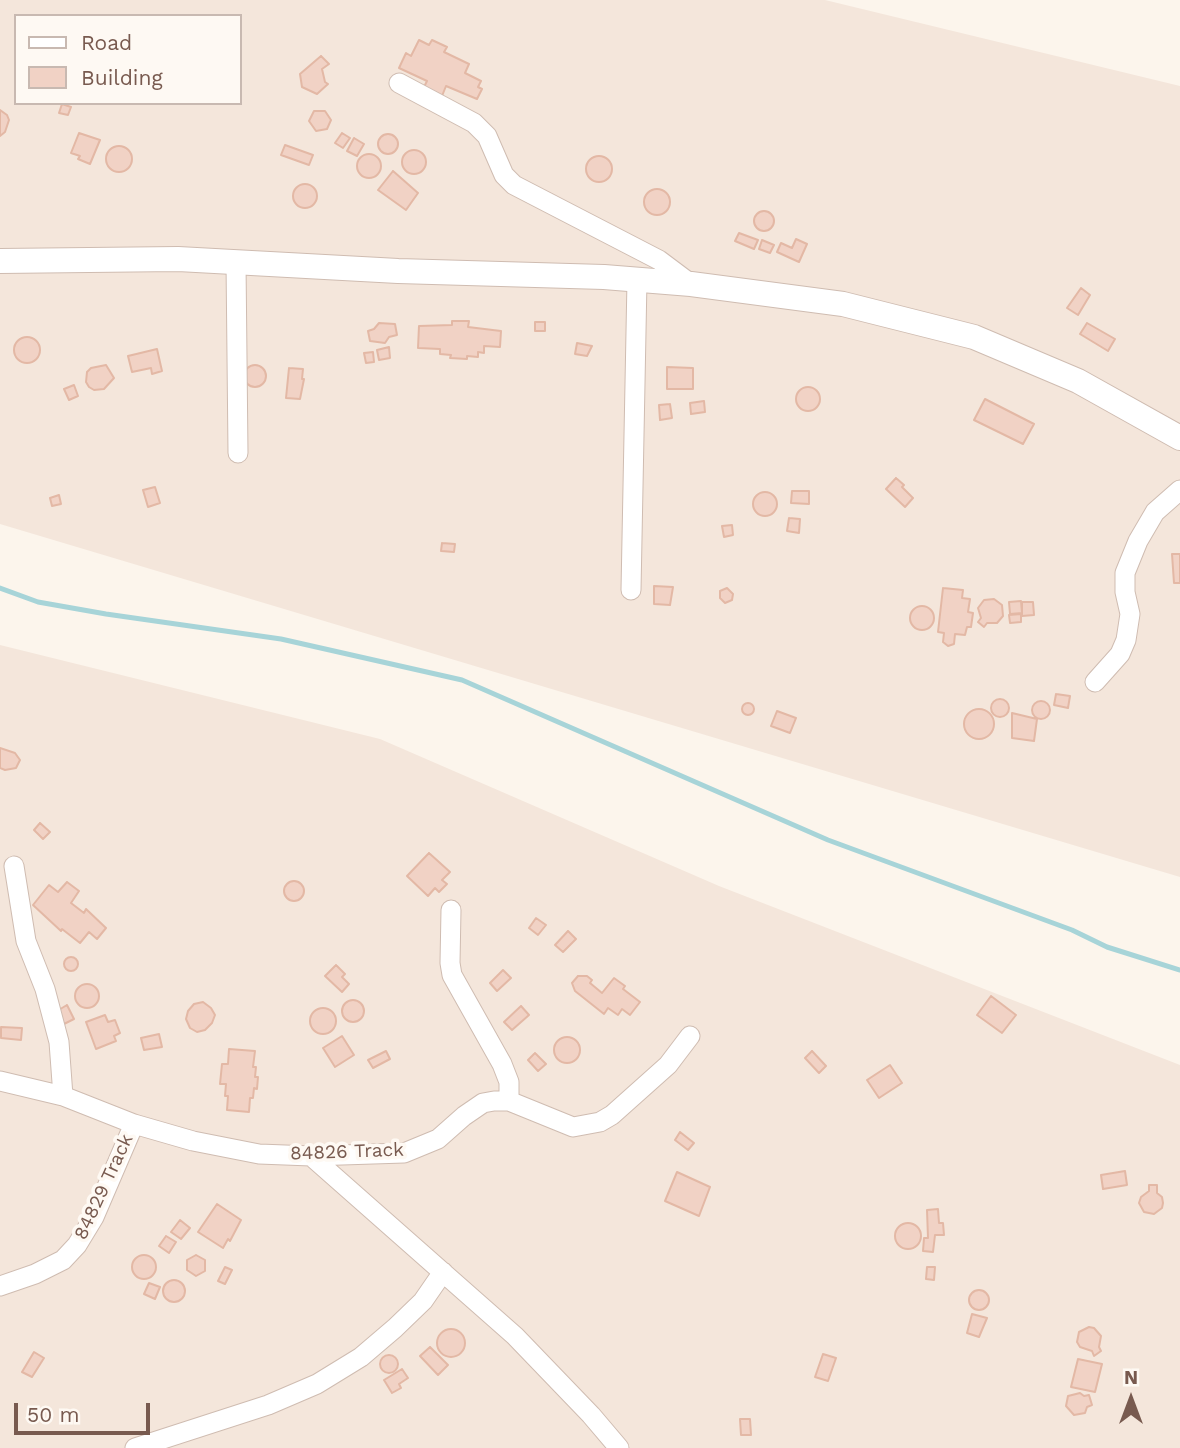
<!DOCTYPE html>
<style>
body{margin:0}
#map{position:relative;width:1180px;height:1448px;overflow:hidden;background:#fcf5ec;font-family:"Work Sans",sans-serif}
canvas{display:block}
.legend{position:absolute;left:14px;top:14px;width:228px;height:91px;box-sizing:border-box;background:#fef9f3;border:2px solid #c8b9b1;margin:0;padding:9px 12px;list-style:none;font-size:21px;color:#785a4f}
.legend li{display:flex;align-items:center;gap:14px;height:35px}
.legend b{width:35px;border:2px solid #c8b9b1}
.north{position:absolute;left:1096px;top:1364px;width:70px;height:70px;-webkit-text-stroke:5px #fef9f3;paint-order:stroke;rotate:0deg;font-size:19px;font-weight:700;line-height:28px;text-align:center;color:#785a4f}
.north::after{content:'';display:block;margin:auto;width:24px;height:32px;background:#785a4f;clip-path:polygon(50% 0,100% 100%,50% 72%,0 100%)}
.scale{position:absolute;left:14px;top:1403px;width:136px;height:32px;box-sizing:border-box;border:4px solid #785a4f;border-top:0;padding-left:9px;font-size:21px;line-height:24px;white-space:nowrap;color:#785a4f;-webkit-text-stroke:5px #fef9f3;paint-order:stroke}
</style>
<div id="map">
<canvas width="1180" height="1448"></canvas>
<ul class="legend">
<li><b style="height:9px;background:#fff"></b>Road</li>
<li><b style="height:19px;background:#f1d2c5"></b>Building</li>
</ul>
<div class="north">N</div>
<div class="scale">50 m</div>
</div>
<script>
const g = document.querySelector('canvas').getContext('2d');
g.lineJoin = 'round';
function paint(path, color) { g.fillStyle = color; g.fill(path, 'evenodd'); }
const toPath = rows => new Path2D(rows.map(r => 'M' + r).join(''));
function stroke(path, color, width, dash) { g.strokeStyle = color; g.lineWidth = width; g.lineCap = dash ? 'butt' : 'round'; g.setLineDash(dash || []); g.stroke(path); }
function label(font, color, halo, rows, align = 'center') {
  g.font = font + ' "Work Sans",sans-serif'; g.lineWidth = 7; g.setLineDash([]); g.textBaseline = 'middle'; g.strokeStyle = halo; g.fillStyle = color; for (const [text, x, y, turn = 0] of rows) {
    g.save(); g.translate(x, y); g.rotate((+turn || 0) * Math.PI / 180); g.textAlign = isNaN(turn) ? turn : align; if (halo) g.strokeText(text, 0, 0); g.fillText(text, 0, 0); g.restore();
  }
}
paint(toPath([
 [0,0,825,0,1180,86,1180,877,0,524],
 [16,16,240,16,240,103,16,103],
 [0,645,380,739,719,886,1180,1065,1180,1448,0,1448]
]), '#f4e6db');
stroke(toPath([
 [0,588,38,602,106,614,281,639,462,680,828,840,1072,930,1107,947,1180,970]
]), '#a7d4d8', 5);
const building = toPath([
 [419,40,429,45,432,40,447,47,444,52,469,64,465,73,481,81,478,87,482,89,477,99,446,86,442,96,424,87,427,81,399,68,406,53,411,56,419,40],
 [321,56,329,64,322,69,325,82,328,84,317,94,302,87,300,74,321,56],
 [62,104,71,107,68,115,59,113,62,104],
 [0,110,7,115,9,120,5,132,0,136,0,110],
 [314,111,325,111,331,120,327,129,316,131,309,121,314,111],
 [79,133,100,140,90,164,78,159,80,156,71,153,79,133],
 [342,133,350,138,343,148,335,143,342,133],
 '378 144a10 10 0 1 1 20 0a10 10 0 1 1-20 0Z',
 [354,138,364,144,357,156,347,151,354,138],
 [285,145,313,155,309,165,281,155,285,145],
 '106 159a13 13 0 1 1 26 0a13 13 0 1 1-26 0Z',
 '402 162a12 12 0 1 1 24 0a12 12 0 1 1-24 0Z',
 '357 166a12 12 0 1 1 24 0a12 12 0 1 1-24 0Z',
 '586 169a13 13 0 1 1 26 0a13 13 0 1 1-26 0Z',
 [393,171,418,193,406,210,378,190,393,171],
 '293 196a12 12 0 1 1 24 0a12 12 0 1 1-24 0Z',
 '644 202a13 13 0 1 1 26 0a13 13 0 1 1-26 0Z',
 '754 221a10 10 0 1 1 20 0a10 10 0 1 1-20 0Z',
 [739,233,758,240,754,249,735,241,739,233],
 [796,239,807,244,799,262,777,252,781,243,792,248,796,239],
 [762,240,774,245,770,253,759,249,762,240],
 [1081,288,1090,295,1078,315,1067,308,1081,288],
 [452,321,469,321,468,327,501,331,500,347,484,346,484,353,478,352,478,357,467,356,467,359,450,358,451,355,440,354,440,349,418,348,419,326,452,325,452,321],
 [535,322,545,322,545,331,535,331,535,322],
 [379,323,395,324,397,335,389,337,385,343,370,341,368,331,374,329,379,323],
 [1087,323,1115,339,1108,351,1080,334,1087,323],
 '14 350a13 13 0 1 1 26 0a13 13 0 1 1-26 0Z',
 [577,343,592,346,587,356,575,354,577,343],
 [389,347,390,358,379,360,377,350,389,347],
 [157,349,162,371,152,374,151,368,132,372,128,356,157,349],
 [373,352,374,362,366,363,364,353,373,352],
 '244 376a11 11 0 1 1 22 0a11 11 0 1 1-22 0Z',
 [106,365,114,378,104,389,94,390,89,387,86,382,87,372,91,368,106,365],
 [667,367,693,368,693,389,667,389,667,367],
 [289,368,303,369,302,379,304,379,300,399,286,398,289,368],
 [74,385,78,396,69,400,64,389,74,385],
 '796 399a12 12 0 1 1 24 0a12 12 0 1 1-24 0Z',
 [985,399,1034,424,1023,444,974,420,985,399],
 [704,401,705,412,691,414,690,403,704,401],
 [670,404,672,418,660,420,659,405,670,404],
 [896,478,904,485,902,487,913,498,905,507,886,489,896,478],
 [155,487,160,503,148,507,143,490,155,487],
 [792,491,809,491,809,504,791,503,792,491],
 '753 504a12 12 0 1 1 24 0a12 12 0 1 1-24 0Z',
 [59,495,61,504,52,506,50,498,59,495],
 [789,518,800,519,799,533,787,531,789,518],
 [732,525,733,535,724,537,722,526,732,525],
 [442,543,455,544,454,552,441,551,442,543],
 [1172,554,1180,554,1180,583,1174,583,1172,554],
 [654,586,673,587,670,605,654,604,654,586],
 [727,588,733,594,732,600,725,603,720,598,720,591,727,588],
 [943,588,963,590,962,598,970,599,968,612,973,613,971,627,967,627,965,635,955,634,954,644,948,646,943,642,944,633,938,632,943,588],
 [994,599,1002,605,1003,616,997,623,987,623,984,627,978,622,981,618,978,608,984,600,994,599],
 [1021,601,1022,613,1010,614,1009,602,1021,601],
 [1022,602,1033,602,1034,615,1022,616,1022,602],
 '910 618a12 12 0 1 1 24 0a12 12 0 1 1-24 0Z',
 [1021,614,1021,622,1010,623,1009,615,1021,614],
 [1056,694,1070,696,1068,708,1054,705,1056,694],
 '991 708a9 9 0 1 1 18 0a9 9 0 1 1-18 0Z',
 '1032 710a9 9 0 1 1 18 0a9 9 0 1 1-18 0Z',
 '742 709a6 6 0 1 1 12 0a6 6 0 1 1-12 0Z',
 '964 724a15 15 0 1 1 30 0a15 15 0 1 1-30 0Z',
 [777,711,796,718,790,733,771,726,777,711],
 [1012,713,1037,719,1034,741,1012,738,1012,713],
 [0,748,15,753,20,760,16,768,5,770,0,768,0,748],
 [40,823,50,832,43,839,34,830,40,823],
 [429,853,450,872,442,880,447,884,439,892,435,888,428,896,407,876,429,853],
 '284 891a10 10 0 1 1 20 0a10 10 0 1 1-20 0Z',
 [67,882,79,891,71,903,84,913,86,909,106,928,97,939,89,932,80,943,62,929,61,931,33,905,49,885,58,892,67,882],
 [536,918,546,925,538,935,529,928,536,918],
 [568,931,576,939,563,952,555,945,568,931],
 '64 964a7 7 0 1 1 14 0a7 7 0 1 1-14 0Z',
 [336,965,345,974,342,977,349,984,342,992,325,976,336,965],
 [503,970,511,978,497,991,490,983,503,970],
 [578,976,587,976,592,980,590,983,602,993,614,978,625,986,623,989,640,1002,630,1015,622,1009,618,1015,608,1008,604,1014,575,991,572,983,578,976],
 '75 996a12 12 0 1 1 24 0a12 12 0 1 1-24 0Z',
 [991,996,1016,1015,1002,1033,977,1015,991,996],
 '342 1011a11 11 0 1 1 22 0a11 11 0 1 1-22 0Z',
 [203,1002,211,1008,215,1015,212,1023,205,1030,197,1032,190,1028,186,1019,188,1011,194,1004,203,1002],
 [67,1005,74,1019,64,1024,57,1011,67,1005],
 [521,1006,529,1015,512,1030,504,1022,521,1006],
 '310 1021a13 13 0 1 1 26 0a13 13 0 1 1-26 0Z',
 [105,1015,108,1022,115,1020,120,1033,114,1036,116,1041,96,1049,86,1022,105,1015],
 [1,1027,22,1028,21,1040,1,1038,1,1027],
 [159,1034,162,1047,144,1050,141,1038,159,1034],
 [342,1036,354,1055,335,1067,323,1048,342,1036],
 '554 1050a13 13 0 1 1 26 0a13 13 0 1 1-26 0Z',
 [229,1049,255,1051,253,1067,256,1067,255,1077,258,1077,257,1089,254,1088,253,1098,250,1098,249,1112,227,1110,228,1096,225,1096,226,1084,220,1084,222,1064,228,1064,229,1049],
 [386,1051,390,1059,373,1068,368,1060,386,1051],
 [812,1051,826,1066,819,1073,805,1058,812,1051],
 [535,1053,546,1064,538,1071,528,1060,535,1053],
 [890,1065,902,1083,879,1098,867,1080,890,1065],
 [680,1132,694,1143,688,1150,675,1140,680,1132],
 [1125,1171,1127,1185,1103,1189,1101,1175,1125,1171],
 [677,1172,710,1187,699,1216,665,1201,677,1172],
 [1149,1185,1157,1185,1157,1193,1162,1197,1163,1203,1162,1208,1154,1214,1144,1212,1139,1203,1141,1197,1149,1191,1149,1185],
 [217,1204,241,1220,230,1241,228,1239,223,1248,198,1232,217,1204],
 [938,1209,939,1223,943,1223,944,1235,935,1235,933,1252,923,1251,924,1238,928,1238,927,1210,938,1209],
 [180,1220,190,1228,181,1239,171,1232,180,1220],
 '895 1236a13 13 0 1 1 26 0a13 13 0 1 1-26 0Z',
 [166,1236,176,1242,169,1253,159,1246,166,1236],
 '132 1267a12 12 0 1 1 24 0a12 12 0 1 1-24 0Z',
 [196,1255,205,1260,205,1271,196,1276,187,1270,187,1260,196,1255],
 [225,1267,232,1270,225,1284,218,1281,225,1267],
 [927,1267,935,1267,934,1280,926,1279,927,1267],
 '163 1291a11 11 0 1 1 22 0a11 11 0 1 1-22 0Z',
 [149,1283,160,1287,155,1299,144,1294,149,1283],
 '969 1300a10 10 0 1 1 20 0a10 10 0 1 1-20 0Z',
 [972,1314,987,1318,979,1337,967,1333,972,1314],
 [1089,1327,1094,1328,1101,1336,1099,1347,1101,1351,1094,1356,1092,1351,1080,1347,1077,1342,1079,1332,1089,1327],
 '437 1343a14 14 0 1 1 28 0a14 14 0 1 1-28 0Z',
 [430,1347,448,1365,438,1375,420,1356,430,1347],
 [34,1352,44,1358,32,1377,22,1372,34,1352],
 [823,1354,836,1358,828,1381,815,1377,823,1354],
 '380 1364a9 9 0 1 1 18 0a9 9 0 1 1-18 0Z',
 [1078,1359,1102,1364,1095,1392,1071,1387,1078,1359],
 [402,1369,408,1378,399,1384,401,1388,392,1393,384,1380,402,1369],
 [1080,1393,1084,1396,1089,1395,1092,1405,1087,1407,1085,1413,1074,1415,1066,1406,1068,1396,1080,1393],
 [740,1419,750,1419,751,1435,741,1435,740,1419]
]);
paint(building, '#f1d2c5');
stroke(building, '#e3b8a5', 2);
const minor = toPath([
 [399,83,474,123,487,136,504,175,514,185,659,260,691,284],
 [236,262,238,453],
 [631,590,637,280],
 [1095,682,1120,654,1126,640,1130,614,1125,592,1125,573,1138,541,1155,512,1180,490],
 [14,866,26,941,45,989,59,1042,63,1096],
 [451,910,450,963,452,975,502,1064,509,1082,509,1101],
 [0,1081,63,1096,134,1124,193,1141,259,1154,311,1156,404,1153,438,1139,464,1116,483,1103,494,1101,509,1101,573,1127,600,1122,612,1115,668,1065,690,1036],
 [311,1156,515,1336,591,1415,619,1448],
 [0,1286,35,1274,63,1260,77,1245,94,1217,134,1124],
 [135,1448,268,1405,317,1384,361,1357,395,1328,423,1301,443,1272]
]);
const tertiary = toPath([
 [0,261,178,259,398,271,604,277,691,284,843,304,974,337,1078,381,1180,438]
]);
stroke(minor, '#cfbcb1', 21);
stroke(tertiary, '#cfbcb1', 26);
stroke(minor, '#fff', 19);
stroke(tertiary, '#fff', 24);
label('19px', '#785a4f', '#fef9f3', [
 ["84826 Track",347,1152,-2],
 ["84829 Track",104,1187,-65]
]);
</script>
